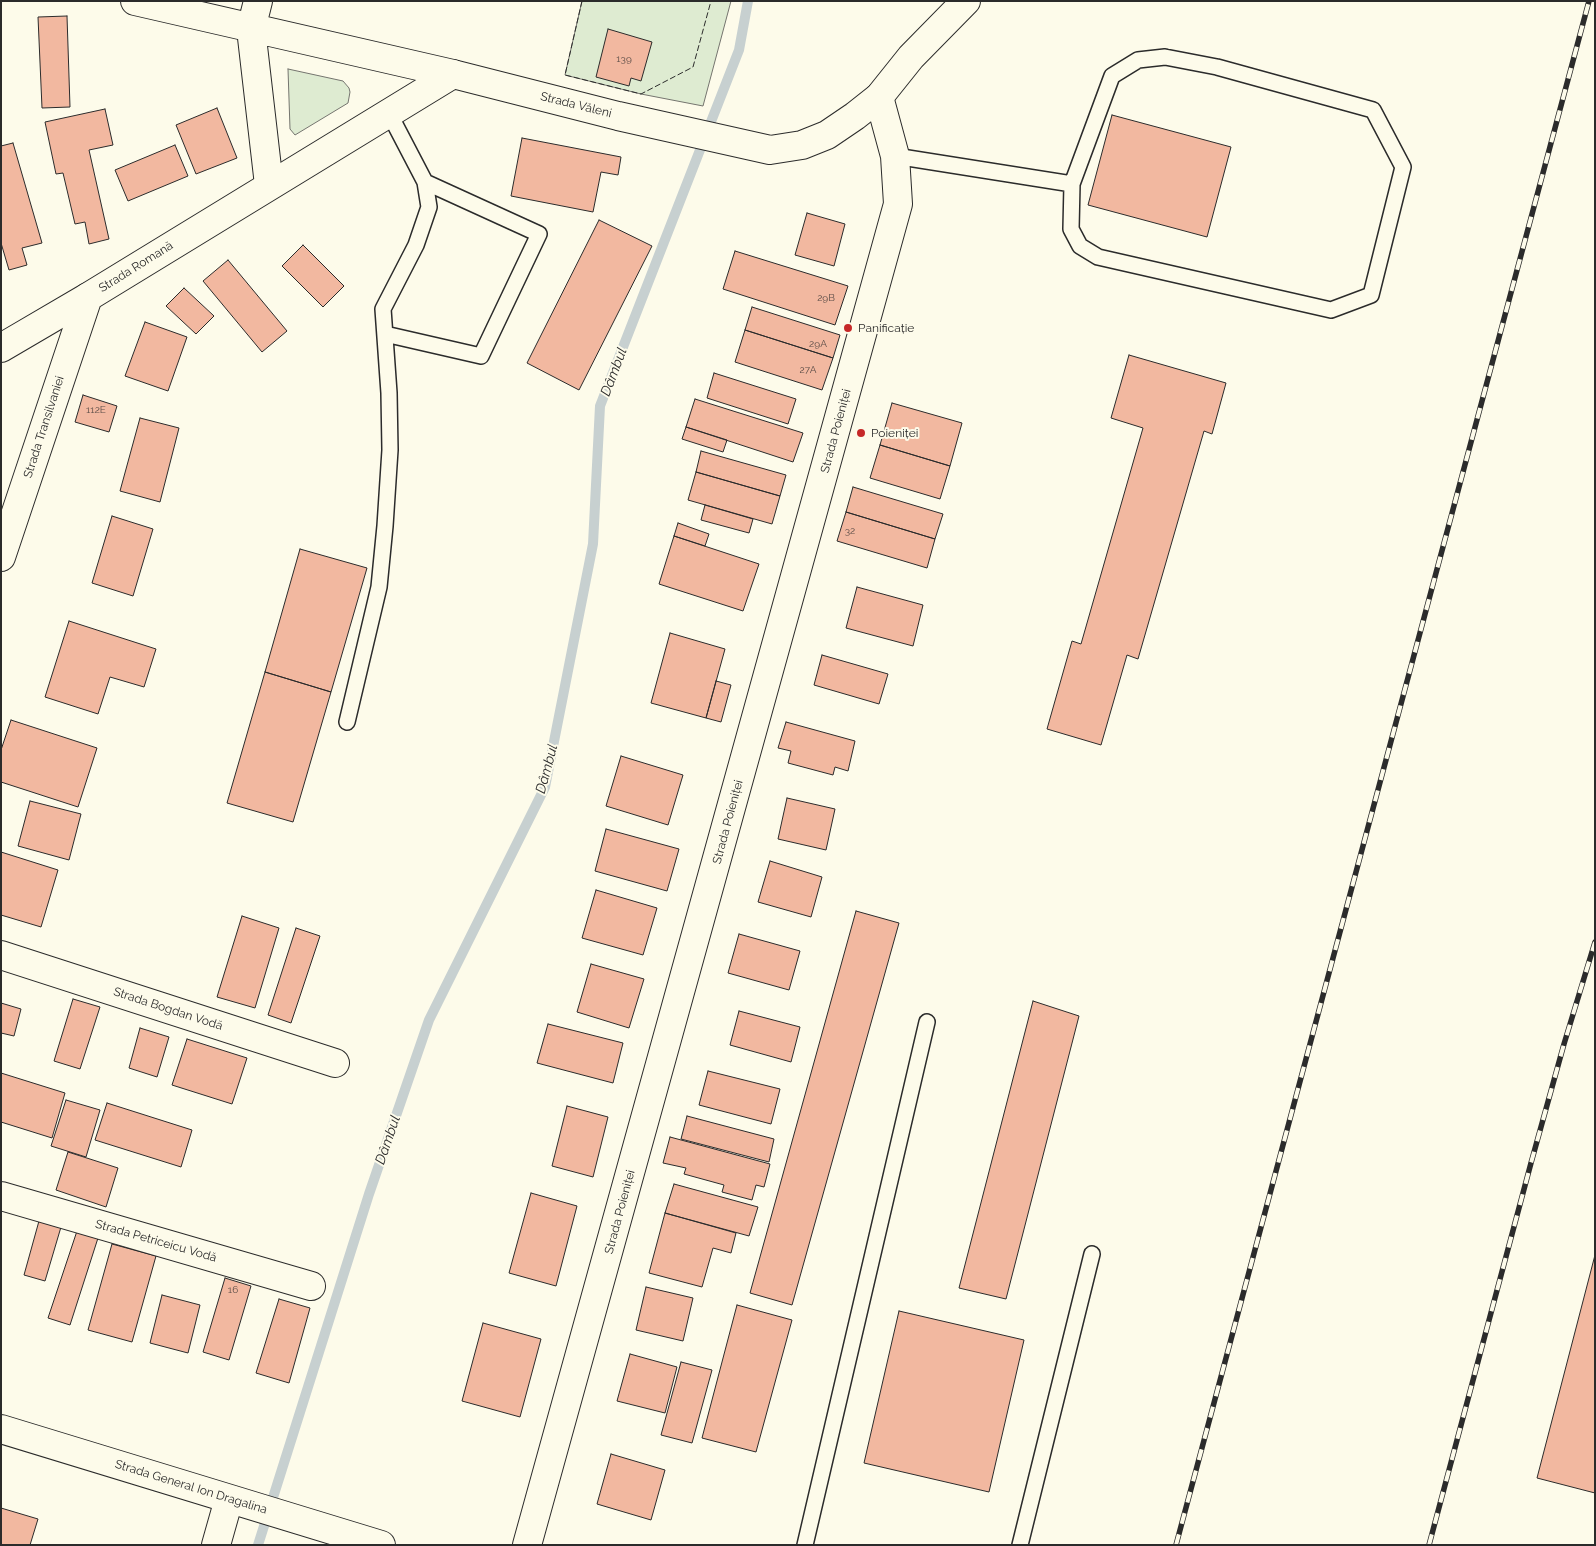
<!DOCTYPE html>
<meta charset="utf-8">
<style>
body{margin:0}
#map{position:relative;width:1596px;height:1546px;overflow:hidden;background:#fdfbea;font-family:Raleway,sans-serif}
canvas{display:block}
.frame{position:absolute;inset:0;border:2px solid #2b2b2b;pointer-events:none}
</style>
<div id="map">
<canvas width="1596" height="1546"></canvas>
<div class="frame"></div>
</div>
<script>
const g = document.querySelector('canvas').getContext('2d');
g.lineJoin = 'round';
function paint(path, color) { g.fillStyle = color; g.fill(path, 'evenodd'); }
const toPath = rows => new Path2D(rows.map(r => 'M' + r).join(''));
function stroke(path, color, width, dash) { g.strokeStyle = color; g.lineWidth = width; g.lineCap = dash ? 'butt' : 'round'; g.setLineDash(dash || []); g.stroke(path); }
function label(font, color, halo, rows, align = 'center') {
  g.font = font + ' Raleway,sans-serif'; g.lineWidth = 4; g.setLineDash([]); g.textBaseline = 'middle'; g.strokeStyle = halo; g.fillStyle = color; for (const [text, x, y, turn = 0] of rows) {
    g.save(); g.translate(x, y); g.rotate((+turn || 0) * Math.PI / 180); g.textAlign = isNaN(turn) ? turn : align; if (halo) g.strokeText(text, 0, 0); g.fillText(text, 0, 0); g.restore();
  }
}
const green = toPath([
 [582,1,731,1,703,106,641,94,565,75,582,1],
 [288,69,343,81,349,88,350,92,348,103,295,135,290,129,288,69]
]);
paint(green, '#deebd1');
stroke(green, '#74746e', 1);
stroke(toPath([
 [258,1545,369,1194,429,1020,545,787,593,544,600,406,739,50,748,1]
]), '#c7d0d0', 10);
const building = toPath([
 [67,16,70,107,42,108,38,17,67,16],
 [608,29,652,42,641,81,631,78,629,86,596,77,608,29],
 [217,108,237,158,196,174,176,125,217,108],
 [105,109,113,145,89,150,109,239,89,244,85,222,75,224,63,173,56,174,45,122,105,109],
 [1112,115,1231,147,1207,237,1088,205,1112,115],
 [522,138,621,157,618,175,601,172,593,212,511,196,522,138],
 [13,143,42,243,22,248,27,265,9,270,1,243,1,146,13,143],
 [175,145,188,176,128,201,115,170,175,145],
 [807,213,845,224,834,266,795,255,807,213],
 [599,220,652,246,579,390,527,363,599,220],
 [303,245,344,286,323,307,282,266,303,245],
 [735,251,848,286,835,325,723,289,735,251],
 [228,260,287,331,262,352,203,281,228,260],
 [184,288,214,316,196,334,166,306,184,288],
 [752,307,840,335,833,358,745,330,752,307],
 [145,322,187,337,168,391,125,376,145,322],
 [745,330,833,358,822,390,735,362,745,330],
 [1129,355,1226,383,1212,434,1204,431,1138,659,1127,655,1101,745,1047,729,1072,641,1081,644,1143,428,1111,418,1129,355],
 [714,373,796,399,788,424,707,398,714,373],
 [83,395,117,406,109,432,75,422,83,395],
 [695,399,803,433,793,462,686,427,695,399],
 [892,403,962,423,950,466,880,445,892,403],
 [140,418,179,428,160,502,120,491,140,418],
 [686,427,727,440,723,452,682,439,686,427],
 [880,445,950,466,940,499,870,478,880,445],
 [701,451,786,475,780,496,696,472,701,451],
 [696,472,780,496,772,524,688,500,696,472],
 [853,487,943,514,935,539,846,512,853,487],
 [705,505,753,519,749,533,701,520,705,505],
 [846,512,935,539,927,568,837,541,846,512],
 [112,516,153,529,133,596,92,583,112,516],
 [678,523,709,534,705,546,674,536,678,523],
 [674,536,759,564,743,611,659,584,674,536],
 [300,549,367,568,331,692,265,672,300,549],
 [857,587,923,605,913,646,846,628,857,587],
 [69,621,156,649,144,687,110,677,98,714,45,697,69,621],
 [670,633,725,649,706,718,651,703,670,633],
 [822,655,888,674,879,704,814,685,822,655],
 [265,672,331,692,293,822,227,803,265,672],
 [716,681,731,685,721,722,706,718,716,681],
 [11,720,97,748,78,807,1,782,1,750,11,720],
 [786,722,855,741,848,771,835,767,833,775,788,763,791,751,778,748,786,722],
 [621,756,683,775,668,825,606,806,621,756],
 [787,798,835,809,826,850,778,839,787,798],
 [30,801,81,814,69,860,18,846,30,801],
 [606,829,679,849,667,891,595,871,606,829],
 [1,852,58,870,41,927,1,915,1,852],
 [770,861,822,877,811,917,758,902,770,861],
 [596,890,657,908,643,955,582,938,596,890],
 [856,911,899,923,792,1305,750,1293,856,911],
 [242,916,279,928,255,1008,217,997,242,916],
 [296,928,320,936,291,1023,268,1015,296,928],
 [739,934,800,951,789,990,728,973,739,934],
 [591,964,644,979,629,1028,577,1012,591,964],
 [73,999,100,1007,80,1069,54,1061,73,999],
 [1033,1001,1079,1016,1006,1299,959,1288,1033,1001],
 [1,1003,21,1009,14,1036,1,1033,1,1003],
 [739,1011,800,1027,791,1062,730,1045,739,1011],
 [548,1024,623,1043,613,1083,537,1063,548,1024],
 [140,1028,169,1037,157,1077,129,1068,140,1028],
 [187,1039,247,1058,232,1104,172,1085,187,1039],
 [708,1071,780,1089,771,1124,699,1105,708,1071],
 [1,1073,65,1093,52,1138,1,1122,1,1073],
 [66,1100,100,1110,86,1157,51,1146,66,1100],
 [107,1103,192,1130,181,1167,95,1140,107,1103],
 [567,1106,608,1117,593,1177,552,1166,567,1106],
 [687,1116,774,1139,769,1162,681,1139,687,1116],
 [670,1137,770,1164,764,1187,756,1185,752,1200,722,1192,724,1185,684,1174,686,1168,663,1163,670,1137],
 [68,1152,118,1168,106,1207,56,1190,68,1152],
 [674,1184,758,1207,749,1236,665,1213,674,1184],
 [531,1193,577,1206,556,1286,509,1273,531,1193],
 [665,1213,736,1233,731,1253,713,1248,702,1287,649,1273,665,1213],
 [39,1221,61,1227,45,1281,24,1275,39,1221],
 [77,1231,98,1238,70,1325,48,1318,77,1231],
 [112,1244,156,1256,132,1342,88,1330,112,1244],
 [1595,1255,1595,1493,1537,1478,1595,1255],
 [225,1278,251,1286,229,1360,203,1352,225,1278],
 [646,1287,693,1298,683,1341,636,1330,646,1287],
 [162,1295,200,1305,188,1353,150,1343,162,1295],
 [279,1299,310,1308,289,1383,256,1373,279,1299],
 [737,1305,792,1320,756,1452,702,1438,737,1305],
 [899,1311,1024,1340,989,1492,864,1463,899,1311],
 [483,1323,541,1339,520,1417,462,1401,483,1323],
 [630,1354,677,1367,665,1413,617,1401,630,1354],
 [681,1362,712,1370,692,1443,661,1435,681,1362],
 [611,1454,665,1470,651,1520,597,1504,611,1454],
 [1,1508,38,1519,30,1545,1,1545,1,1508]
]);
paint(building, '#f2b8a0');
stroke(building, '#2b2b2b', 1);
const service = toPath([
 [1165,57,1217,67,1373,110,1403,167,1371,295,1331,310,1098,257,1080,246,1071,229,1072,184,1112,76,1138,60,1165,57],
 [895,156,1072,184],
 [385,334,481,356,539,234,425,182],
 [347,722,379,587,385,526,390,450,389,393,383,309,416,245,429,207,425,182,389,113],
 [805,1545,927,1022],
 [1020,1545,1092,1254]
]);
const minor = toPath([
 [135,1,453,74],
 [258,1,251,29,269,185],
 [1,348,88,297],
 [1,955,335,1063],
 [1,1196,311,1286],
 [1,1429,381,1545],
 [216,1545,229,1499],
 [527,1545,898,204,895,156,879,97]
]);
const secondary = toPath([
 [1,557,88,297,453,74,618,116,770,150,802,145,827,135,855,116,879,97,911,57,966,1]
]);
stroke(service, '#2b2b2b', 18);
stroke(minor, '#2b2b2b', 30);
stroke(secondary, '#2b2b2b', 30);
stroke(service, '#fdfbea', 15);
stroke(minor, '#fdfbea', 28);
stroke(secondary, '#fdfbea', 28);
const rail = toPath([
 [1176,1545,1589,1],
 [1429,1545,1531,1163,1564,1044,1595,942]
]);
stroke(rail, '#2b2b2b', 5.5);
stroke(rail, '#fdfbea', 4, [11]);
stroke(toPath([
 [582,1,565,75,641,94,693,67,711,1]
]), '#2b2b2b', 1, [6, 2.5]);
for (const [x, y, r, color] of [
 [848,328,5,"#c62828"],
 [861,433,5,"#c62828"]
]) { const dot = new Path2D(); dot.arc(x, y, r, 0, 2 * Math.PI); g.fillStyle = color; g.fill(dot); stroke(dot, '#fdfbea', 2); }
label('10px', '#5d4e48', null, [
 ["139",624,59],
 ["29B",826,298],
 ["29A",818,344],
 ["27A",808,370],
 ["112E",96,410],
 ["32",850,531],
 ["16",233,1290]
]);
label('12px', '#2b2b2b', '#fdfbea', [
 ["Strada Văleni",576,105,14],
 ["Strada Romană",136,267,-32],
 ["Strada Transilvaniei",44,427,-72],
 ["Strada Poieniței",836,431,-75],
 ["Strada Poieniței",728,822,-75],
 ["Strada Bogdan Vodă",168,1009,18],
 ["Strada Poieniței",620,1212,-75],
 ["Strada Petriceicu Vodă",156,1241,16],
 ["Strada General Ion Dragalina",191,1487,17]
]);
label('12px', '#2b2b2b', '#fdfbea', [
 ["Panificație",858,328],
 ["Poieniței",871,433]
], 'left');
label('italic 14px', '#2b2b2b', '#fdfbea', [
 ["Dâmbul",614,372,-69],
 ["Dâmbul",547,769,-75],
 ["Dâmbul",388,1140,-71]
]);
</script>
